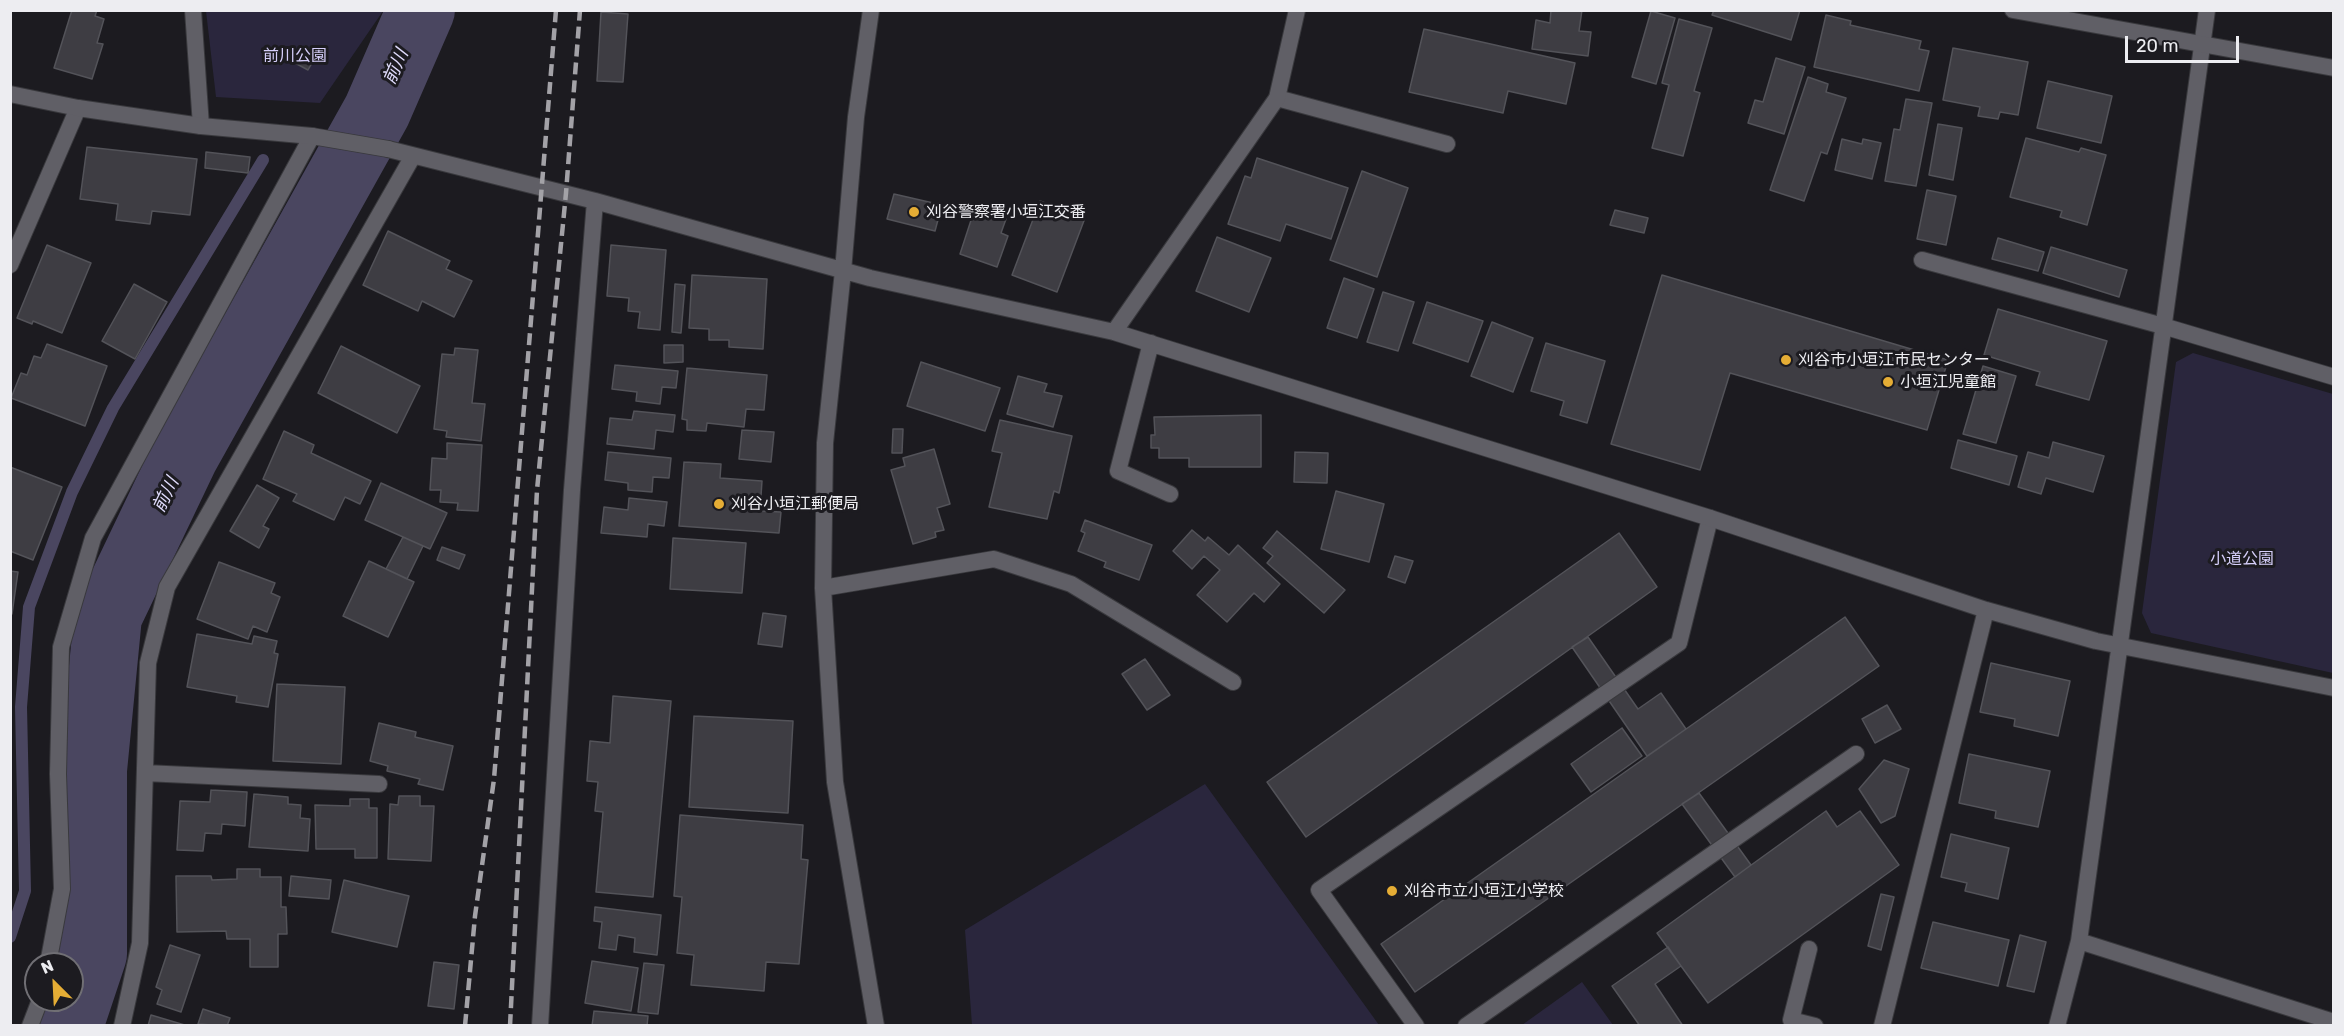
<!DOCTYPE html>
<meta charset="utf-8">
<style>
body{margin:0}
#map{position:relative;width:2344px;height:1036px;overflow:hidden;background:#1c1b20;font-family:Rubik,sans-serif}
canvas{display:block}
.frame{position:absolute;inset:0;border:12px solid #ededf1;pointer-events:none}
.north{position:absolute;left:24px;top:952px;width:60px;height:60px;box-sizing:border-box;background:#1c1b20;border:2px solid #706f74;border-radius:50%;rotate:336deg;font-size:16px;font-weight:700;line-height:24px;text-align:center;color:#ededf1}
.north::after{content:'';display:block;margin:auto;width:21px;height:27px;background:#e5ad35;clip-path:polygon(50% 0,100% 100%,50% 72%,0 100%)}
.scale{position:absolute;left:2125px;top:36px;width:114px;height:27px;box-sizing:border-box;border:3px solid #ededf1;border-top:0;padding-left:8px;font-size:18px;line-height:21px;white-space:nowrap;color:#ededf1;-webkit-text-stroke:4px #1c1b20;paint-order:stroke}
</style>
<div id="map">
<canvas width="2344" height="1036"></canvas>
<div class="frame"></div>
<div class="north">N</div>
<div class="scale">20 m</div>
</div>
<script>
const g = document.querySelector('canvas').getContext('2d');
g.lineJoin = 'round';
function paint(path, color) { g.fillStyle = color; g.fill(path, 'evenodd'); }
const toPath = rows => new Path2D(rows.map(r => 'M' + r).join(''));
function stroke(path, color, width, dash) { g.strokeStyle = color; g.lineWidth = width; g.lineCap = dash ? 'butt' : 'round'; g.setLineDash(dash || []); g.stroke(path); }
function label(font, color, halo, rows, align = 'center') {
  g.font = font + ' Rubik,"Noto Sans JP",sans-serif'; g.lineWidth = 6; g.setLineDash([]); g.textBaseline = 'middle'; g.strokeStyle = halo; g.fillStyle = color; for (const [text, x, y, turn = 0] of rows) {
    g.save(); g.translate(x, y); g.rotate((+turn || 0) * Math.PI / 180); g.textAlign = isNaN(turn) ? turn : align; if (halo) g.strokeText(text, 0, 0); g.fillText(text, 0, 0); g.restore();
  }
}
paint(toPath([
 [206,11,383,11,320,103,216,97],
 [2193,353,2333,394,2333,673,2151,633,2142,613,2176,362],
 [1205,784,1379,1025,972,1025,965,930],
 [1582,982,1613,1025,1522,1025]
]), '#2a263d');
stroke(toPath([
 [10,937,25,891,21,707,29,607,72,492,113,408,263,160]
]), '#4a4660', 12);
stroke(toPath([
 [69,1026,93,954,93,770,108,616,184,457,377,111,421,10]
]), '#4a4660', 68);
const building = toPath([
 [72,10,97,10,95,16,104,19,97,43,103,44,92,79,54,68,72,10],
 [1551,10,1582,10,1579,31,1591,32,1588,56,1532,49,1536,20,1550,23,1551,10],
 [1714,10,1800,10,1791,40,1712,15,1714,10],
 [1651,11,1675,18,1656,84,1632,77,1651,11],
 [601,12,628,14,623,82,597,81,601,12],
 [1826,15,1851,21,1850,25,1921,41,1919,49,1929,51,1919,91,1814,67,1826,15],
 [1679,19,1712,28,1694,91,1700,93,1683,156,1652,148,1669,85,1662,83,1679,19],
 [1424,29,1575,63,1566,104,1508,91,1503,113,1409,92,1424,29],
 [305,46,317,54,308,70,295,63,305,46],
 [1953,48,2028,62,2018,115,2000,112,1998,119,1978,116,1980,107,1943,100,1953,48],
 [1776,58,1805,67,1784,134,1748,123,1755,100,1763,102,1776,58],
 [1808,77,1828,84,1826,92,1846,98,1827,154,1821,152,1804,201,1770,190,1808,77],
 [2048,81,2112,96,2101,143,2037,128,2048,81],
 [1906,99,1932,103,1916,186,1885,181,1894,129,1900,130,1906,99],
 [1938,124,1962,128,1953,180,1929,175,1938,124],
 [2026,138,2079,152,2081,148,2106,155,2087,225,2060,217,2062,211,2010,197,2026,138],
 [1842,139,1862,144,1863,139,1881,143,1872,179,1835,170,1842,139],
 [87,147,197,159,190,215,152,211,150,224,116,220,118,204,80,199,87,147],
 [206,152,250,157,248,173,205,168,206,152],
 [1257,158,1348,188,1331,239,1286,224,1280,241,1228,224,1245,176,1251,178,1257,158],
 [1362,171,1408,188,1377,277,1330,260,1362,171],
 [1927,190,1956,196,1946,245,1917,239,1927,190],
 [894,194,942,205,935,231,887,219,894,194],
 [1040,201,1085,218,1057,292,1012,275,1040,201],
 [975,208,1006,219,1001,233,1008,236,997,267,960,254,975,208],
 [1615,210,1648,218,1644,233,1610,225,1615,210],
 [388,231,450,261,446,269,472,281,454,317,422,301,418,311,363,285,388,231],
 [1217,237,1271,258,1249,312,1196,291,1217,237],
 [1998,238,2044,252,2038,271,1992,259,1998,238],
 [47,245,91,263,62,333,33,321,32,324,17,318,47,245],
 [611,245,666,250,660,330,638,328,640,312,628,311,629,298,607,296,611,245],
 [2051,247,2127,270,2119,297,2043,273,2051,247],
 [692,275,767,279,763,349,729,347,729,340,709,340,709,329,689,328,692,275],
 [1662,275,1948,360,1927,430,1730,373,1700,470,1611,444,1662,275],
 [1344,278,1374,289,1357,338,1327,328,1344,278],
 [134,284,167,302,135,359,102,341,134,284],
 [675,284,685,285,681,333,672,332,675,284],
 [1383,292,1414,302,1398,351,1367,342,1383,292],
 [1427,302,1483,321,1468,362,1413,343,1427,302],
 [1998,309,2107,341,2089,400,2036,385,2040,372,1984,355,1998,309],
 [1492,322,1533,338,1513,392,1471,376,1492,322],
 [1546,343,1605,361,1587,423,1560,415,1564,401,1531,391,1546,343],
 [47,344,107,366,85,426,11,398,21,373,27,375,34,356,41,358,47,344],
 [664,345,683,345,683,362,664,363,664,345],
 [341,346,420,386,397,433,318,393,341,346],
 [455,348,478,350,472,403,485,404,481,441,446,437,447,431,434,429,442,354,454,355,455,348],
 [921,362,1000,388,985,431,907,406,921,362],
 [615,365,678,371,676,388,662,387,660,404,636,401,637,392,612,389,615,365],
 [1983,366,2016,376,1996,443,1963,434,1983,366],
 [687,368,767,375,764,410,746,409,744,427,707,423,706,431,687,430,687,420,682,419,687,368],
 [1018,376,1047,384,1044,392,1062,396,1053,427,1007,414,1018,376],
 [634,411,675,415,673,432,656,430,654,449,607,444,610,418,632,420,634,411],
 [1261,415,1261,467,1189,467,1189,458,1159,458,1159,448,1151,448,1151,435,1155,435,1154,417,1261,415],
 [1000,420,1072,436,1059,493,1054,491,1047,519,989,507,1002,453,992,451,1000,420],
 [893,429,903,429,902,453,892,453,893,429],
 [742,430,774,432,771,462,739,459,742,430],
 [284,431,314,445,311,453,371,481,360,504,345,497,334,520,293,501,297,494,263,479,284,431],
 [1958,440,2017,456,2009,485,1951,468,1958,440],
 [2053,442,2104,456,2093,492,2046,478,2041,494,2018,487,2028,452,2049,458,2053,442],
 [447,443,482,445,478,511,457,510,458,503,440,502,441,490,430,490,432,458,447,459,447,443],
 [934,449,950,504,937,508,944,530,935,532,936,537,913,544,891,470,905,466,903,458,934,449],
 [608,452,671,458,669,478,653,477,652,492,628,490,628,483,605,480,608,452],
 [1295,452,1328,453,1327,483,1294,482,1295,452],
 [684,462,721,464,720,478,762,481,760,511,781,512,779,533,679,526,684,462],
 [10,467,62,487,33,560,10,551,10,467],
 [381,483,447,513,430,549,365,520,381,483],
 [257,485,279,498,263,526,269,529,259,548,230,531,257,485],
 [1336,491,1384,504,1369,562,1321,549,1336,491],
 [629,498,667,502,664,526,648,524,647,537,601,533,604,507,628,510,629,498],
 [1085,520,1152,545,1139,580,1104,567,1106,562,1078,551,1085,533,1081,531,1085,520],
 [1192,530,1205,541,1208,537,1229,555,1238,545,1280,584,1264,602,1254,593,1227,622,1197,595,1220,570,1204,556,1192,569,1173,551,1192,530],
 [1277,531,1345,590,1324,613,1267,563,1273,556,1263,548,1277,531],
 [1619,533,1657,587,1306,837,1267,782,1619,533],
 [403,537,423,546,407,579,386,569,403,537],
 [673,538,746,543,742,593,670,589,673,538],
 [442,547,465,555,459,569,437,560,442,547],
 [1395,556,1413,561,1405,583,1388,577,1395,556],
 [369,561,414,582,388,637,343,616,369,561],
 [219,562,275,583,271,593,280,597,267,632,253,626,248,639,197,619,219,562],
 [10,571,18,572,12,614,10,613,10,571],
 [763,613,786,616,782,647,758,644,763,613],
 [1845,617,1879,666,1415,992,1381,944,1845,617],
 [197,634,252,644,254,636,277,641,274,653,278,654,268,707,236,702,237,696,187,687,197,634],
 [1588,637,1638,709,1661,693,1686,729,1647,756,1572,647,1588,637],
 [1145,659,1170,695,1147,710,1122,674,1145,659],
 [1991,663,2070,681,2058,736,2014,726,2015,719,1980,712,1991,663],
 [277,684,345,687,341,764,273,761,277,684],
 [613,696,671,701,653,897,596,892,603,812,595,811,598,782,587,781,590,741,610,743,613,696],
 [1887,705,1901,729,1875,743,1862,719,1887,705],
 [694,716,793,721,788,813,689,807,694,716],
 [379,723,416,732,415,737,453,746,443,790,418,784,420,779,387,771,388,766,370,761,379,723],
 [1622,728,1642,756,1591,792,1571,764,1622,728],
 [1969,754,2050,771,2038,827,1995,818,1996,811,1959,803,1969,754],
 [1884,760,1909,769,1895,816,1881,823,1859,789,1884,760],
 [211,790,247,792,245,826,222,824,221,834,205,833,203,851,177,850,180,801,210,802,211,790],
 [1699,793,1751,865,1735,877,1682,804,1699,793],
 [254,794,288,797,288,804,301,805,300,818,310,819,308,851,249,847,254,794],
 [399,796,420,796,420,806,434,806,431,861,388,859,390,804,398,805,399,796],
 [350,799,369,799,369,808,377,808,377,858,355,858,355,849,316,849,315,805,350,806,350,799],
 [1826,811,1837,827,1860,811,1899,865,1708,1003,1657,933,1826,811],
 [680,815,803,825,801,859,808,860,799,964,766,962,764,991,691,985,694,955,677,953,682,897,674,896,680,815],
 [1951,834,2009,848,1998,899,1965,891,1967,883,1941,877,1951,834],
 [237,869,260,869,260,877,281,877,281,907,286,907,287,934,278,934,278,967,250,967,250,939,227,939,226,931,177,932,176,876,211,876,212,880,237,879,237,869],
 [291,876,331,880,329,899,289,896,291,876],
 [344,880,409,896,397,947,332,932,344,880],
 [1881,894,1894,897,1881,950,1868,946,1881,894],
 [595,907,661,915,657,955,634,952,635,938,618,935,616,950,599,948,602,922,594,921,595,907],
 [1933,922,2009,940,1998,986,1921,968,1933,922],
 [2020,935,2046,942,2034,992,2007,986,2020,935],
 [170,945,200,955,181,1012,157,1004,162,990,156,987,170,945],
 [1668,947,1681,966,1655,984,1683,1026,1640,1026,1612,986,1668,947],
 [592,961,638,968,631,1011,585,1003,592,961],
 [434,962,459,965,454,1009,428,1006,434,962],
 [644,963,664,965,658,1014,638,1012,644,963],
 [203,1009,230,1018,227,1026,198,1024,203,1009],
 [594,1011,648,1016,647,1026,592,1026,594,1011],
 [151,1015,188,1026,148,1026,151,1015]
]);
paint(building, '#3e3d43');
stroke(building, '#535359', 1.5);
const service = toPath([
 [1277,98,1447,144],
 [1809,949,1791,1020,1815,1026],
 [1416,1026,1319,890,1679,643,1710,518],
 [1466,1026,1856,754]
]);
const minor = toPath([
 [193,10,201,126],
 [871,10,856,117,843,271,825,443,823,588,835,782,876,1026],
 [388,149,595,201,870,278,1114,332,1710,518,1986,610,2096,641,2334,688],
 [1922,260,2163,326,2334,377],
 [10,265,78,108],
 [1114,332,1277,98,1297,10],
 [1151,343,1118,471,1170,494],
 [823,588,994,559,1071,584,1233,682],
 [145,773,379,784],
 [2079,941,2334,1022],
 [48,964,62,889,58,774,61,647,93,538,312,136],
 [30,1026,40,1000],
 [122,1026,140,943,148,663,167,587,413,156],
 [540,1026,572,490,595,201],
 [1882,1026,1986,610],
 [2057,1026,2079,941,2207,10]
]);
const tertiary = toPath([
 [2013,10,2334,68],
 [10,94,78,108,201,126,312,136,388,149]
]);
stroke(service, '#39393d', 18);
stroke(minor, '#39393d', 18);
stroke(tertiary, '#39393d', 18);
stroke(service, '#605f66', 16);
stroke(minor, '#605f66', 16);
stroke(tertiary, '#605f66', 16);
stroke(toPath([
 [465,1026,475,916,494,779,556,10],
 [510,1026,537,490,566,193,580,10]
]), '#a3a2a7', 4.5, [12, 6]);
for (const [x, y, r, color] of [
 [914,212,6,"#e5ad35"],
 [1786,360,6,"#e5ad35"],
 [1888,382,6,"#e5ad35"],
 [719,504,6,"#e5ad35"],
 [1392,891,6,"#e5ad35"]
]) { const dot = new Path2D(); dot.arc(x, y, r, 0, 2 * Math.PI); g.fillStyle = color; g.fill(dot); stroke(dot, '#1c1b20', 2); }
label('16px', '#d5cef9', '#1c1b20', [
 ["前川公園",295,56],
 ["小道公園",2242,559]
]);
label('16px', '#ededf1', '#1c1b20', [
 ["刈谷警察署小垣江交番",926,212],
 ["刈谷市小垣江市民センター",1798,360],
 ["小垣江児童館",1900,382],
 ["刈谷小垣江郵便局",731,504],
 ["刈谷市立小垣江小学校",1404,891]
], 'left');
label('italic 18px', '#dfdbfb', '#1c1b20', [
 ["前川",396,67,-66],
 ["前川",166,495,-64]
]);
</script>
